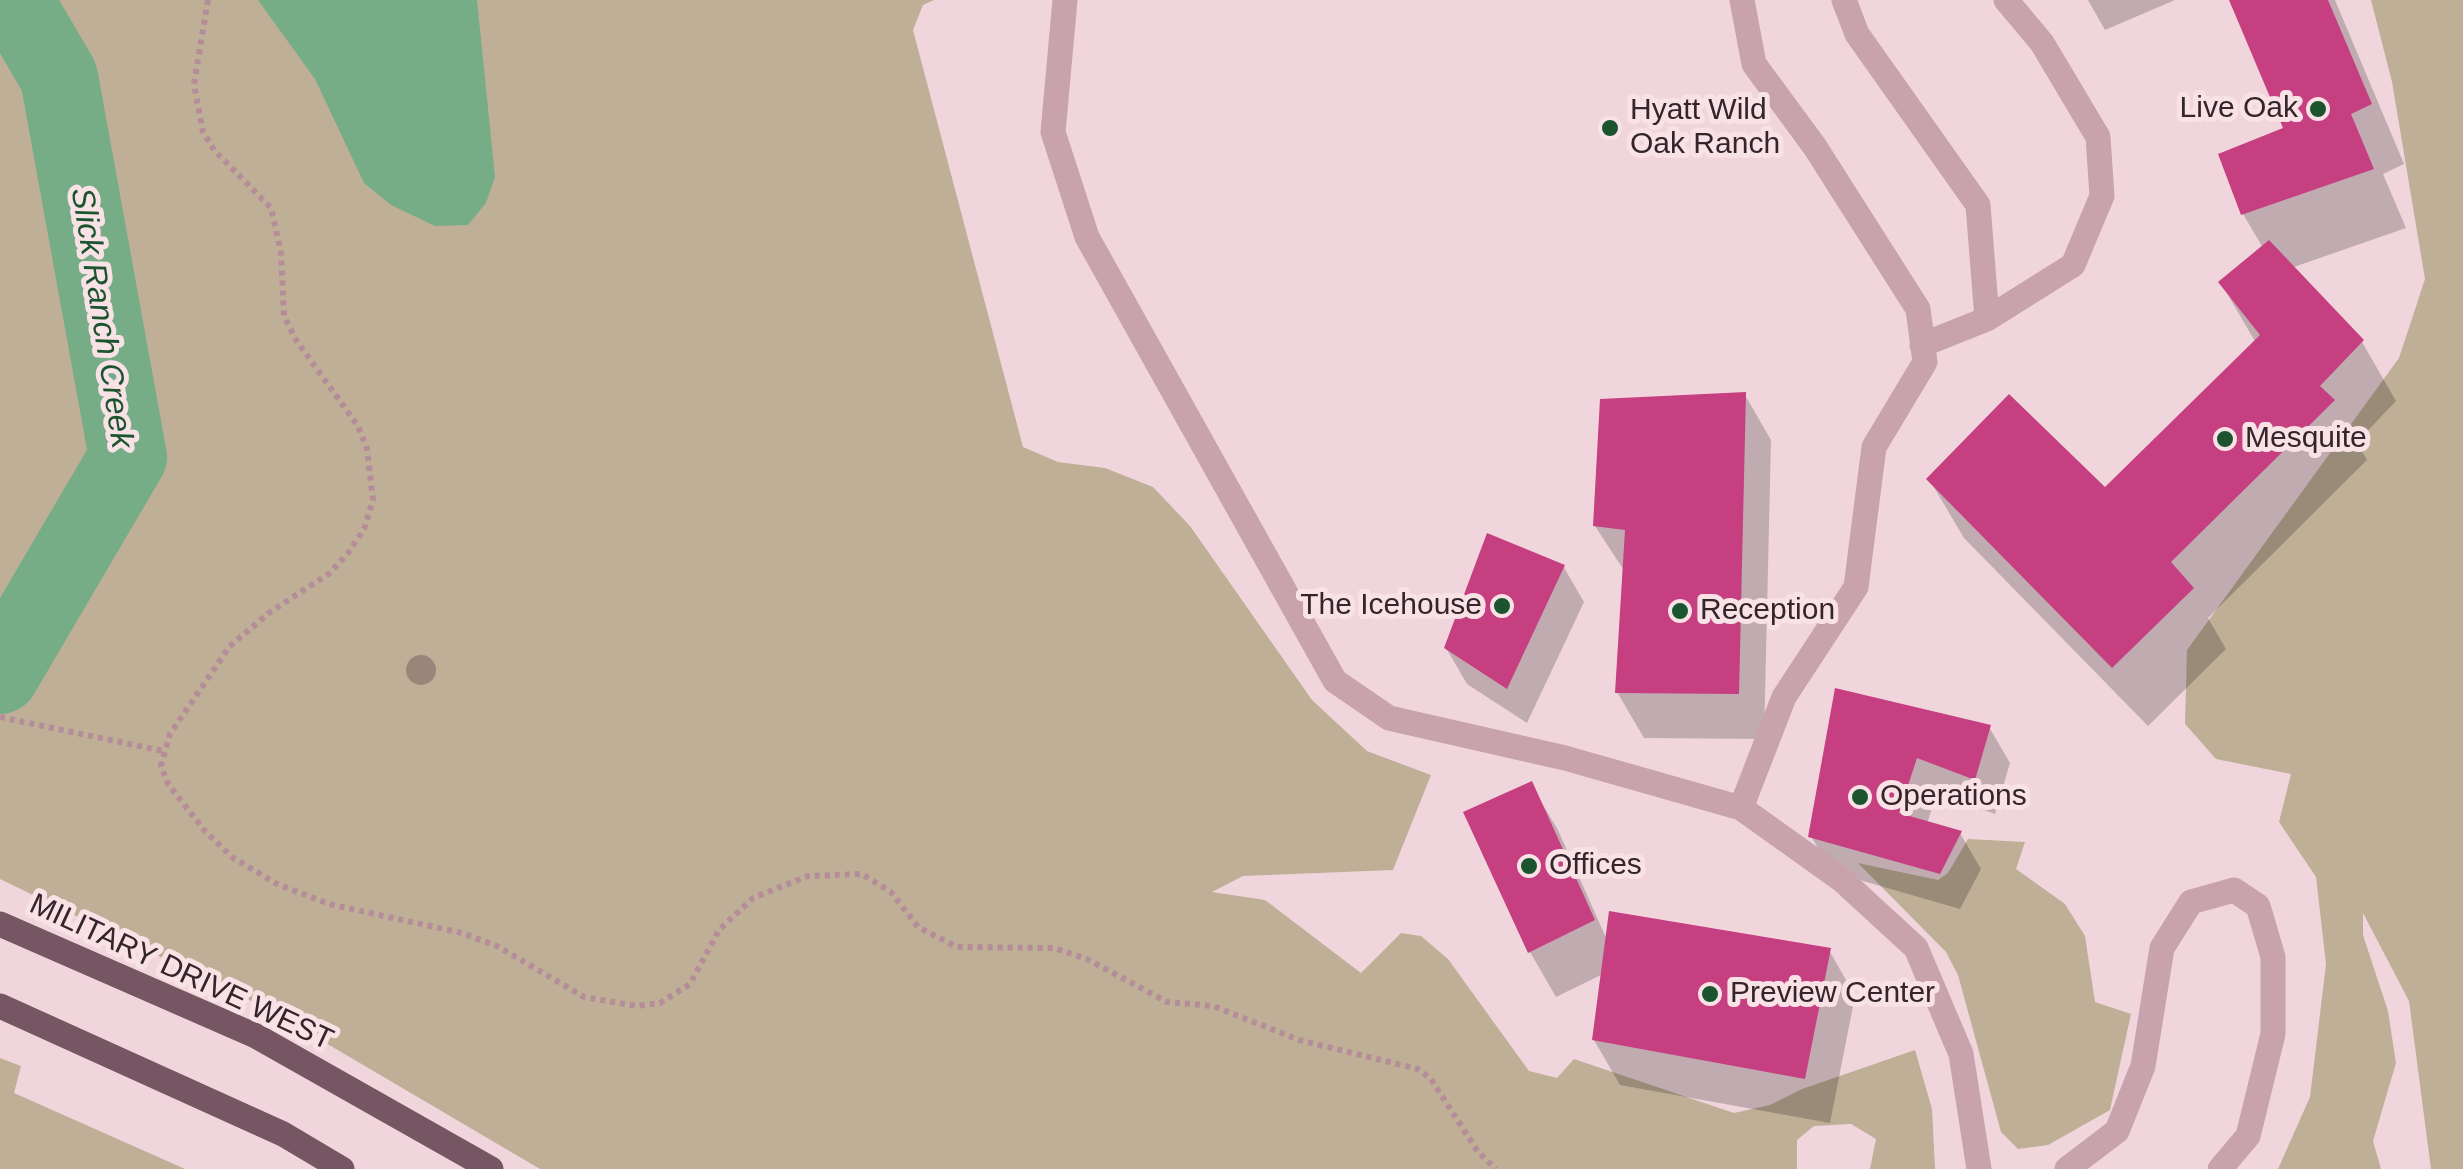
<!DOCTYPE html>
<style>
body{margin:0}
canvas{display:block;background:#f0d6dc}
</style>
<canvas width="2463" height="1169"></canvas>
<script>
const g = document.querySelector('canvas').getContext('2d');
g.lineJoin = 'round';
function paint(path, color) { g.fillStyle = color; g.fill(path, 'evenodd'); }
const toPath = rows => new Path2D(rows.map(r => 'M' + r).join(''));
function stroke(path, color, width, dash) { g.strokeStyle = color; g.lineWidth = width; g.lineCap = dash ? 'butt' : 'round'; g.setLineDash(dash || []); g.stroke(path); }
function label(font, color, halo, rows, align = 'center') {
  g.font = font + ' Helvetica,sans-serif'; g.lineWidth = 10; g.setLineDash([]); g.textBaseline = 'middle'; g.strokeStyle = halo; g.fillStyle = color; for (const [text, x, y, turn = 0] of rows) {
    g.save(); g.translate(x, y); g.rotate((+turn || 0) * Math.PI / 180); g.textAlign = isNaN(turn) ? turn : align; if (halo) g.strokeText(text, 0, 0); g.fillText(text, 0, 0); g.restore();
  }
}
paint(toPath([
 [0,0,934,0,923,5,913,30,1023,447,1058,462,1105,468,1153,487,1190,526,1312,700,1367,751,1431,775,1393,870,1243,876,1212,892,1265,900,1361,973,1401,933,1421,936,1448,959,1529,1071,1557,1078,1574,1059,1734,1113,1770,1105,1802,1089,1915,1050,1932,1109,1935,1169,1870,1169,1876,1139,1851,1124,1814,1126,1797,1140,1797,1169,540,1169,268,1009,0,879],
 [2371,0,2463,0,2463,1169,2431,1169,2409,1001,2363,913,2363,935,2388,1011,2396,1063,2373,1141,2381,1169,2278,1169,2310,1097,2326,964,2316,877,2279,822,2291,774,2216,759,2185,724,2187,650,2399,358,2425,279,2392,82],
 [1968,839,2025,842,2016,869,2065,904,2085,936,2095,1002,2131,1014,2110,1110,2048,1145,2018,1149,2001,1132,1958,975,1946,952,1858,863,1938,880,1948,873],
 [0,1058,21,1066,14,1093,185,1169,0,1169]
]), '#bfaf97');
paint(toPath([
 [258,0,477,0,495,177,486,203,468,225,435,226,391,205,364,183,315,79]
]), '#76ad87');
paint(toPath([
 [2088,0,2175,0,2105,30],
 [2232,0,2335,0,2404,164,2383,174,2406,228,2291,268,2362,342,2396,401,2357,442,2367,460,2208,618,2226,649,2148,726,1964,538,1929,479,2105,491,2256,343,2221,283,2263,248,2243,214,2286,130],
 [1745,395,1771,440,1764,739,1644,738,1617,692,1625,572,1595,526],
 [1563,566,1584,602,1527,723,1467,684,1446,648],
 [1837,691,1989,727,2010,763,1995,814,1937,792,1927,824,1960,833,1981,869,1960,909,1832,872,1811,836],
 [1531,785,1558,830,1608,942,1829,950,1855,996,1830,1123,1620,1085,1594,1040,1603,974,1556,997,1530,952]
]), '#0003');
stroke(toPath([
 [0,675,128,457,59,77,14,0]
]), '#76ad87', 78);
paint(toPath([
 [2229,0,2328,0,2372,104,2351,114,2374,169,2241,215,2218,154,2283,128],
 [2269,240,2364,340,2320,386,2335,400,2171,562,2194,588,2112,668,1926,479,2009,394,2105,487,2260,335,2218,282],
 [1746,392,1739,694,1615,693,1625,530,1593,526,1600,399],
 [1487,533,1565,565,1507,689,1444,648],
 [1835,688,1991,725,1975,780,1917,758,1899,813,1962,831,1940,874,1808,837],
 [1532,781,1595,920,1528,953,1463,812],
 [1609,911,1831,948,1805,1079,1592,1040]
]), '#c63f80');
stroke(toPath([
 [208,0,194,84,203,132,215,151,271,208,281,253,284,316,296,340,358,426,367,449,373,500,364,529,348,553,330,573,270,612,229,647,170,734,161,766,168,784,205,831,232,857,277,884,329,904,462,933,497,946,584,997,637,1006,660,1003,690,984,719,930,753,898,808,876,862,874,891,892,918,927,957,947,1054,948,1087,959,1167,1002,1213,1006,1299,1040,1418,1069,1431,1079,1478,1152,1496,1169],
 [0,717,163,751]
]), '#b48d99', 6, [5, 5]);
stroke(toPath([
 [1065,0,1053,132,1087,237,1335,681,1389,718,1565,758,1741,808,1842,880,1916,948,1961,1054,1979,1169],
 [1844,0,1857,34,1978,205,1987,319],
 [1922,345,1987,319,2073,265,2102,196,2098,137,2042,43,2006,0],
 [1741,808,1784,697,1856,587,1874,447,1925,362,1918,309,1815,147,1754,64,1742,0],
 [2067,1169,2117,1131,2143,1066,2162,948,2191,902,2234,890,2258,906,2273,957,2273,1034,2248,1136,2220,1169]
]), '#c8a3ad', 25);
stroke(toPath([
 [0,924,256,1036,491,1169],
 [0,1006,283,1134,342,1169]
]), '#755662', 25);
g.fillStyle = '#99857a';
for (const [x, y] of [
 [421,670]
]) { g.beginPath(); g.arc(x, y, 15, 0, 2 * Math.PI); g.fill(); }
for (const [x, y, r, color] of [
 [2318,109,10,"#1b542e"],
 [1610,128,10,"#1b542e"],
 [2225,439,10,"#1b542e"],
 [1502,606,10,"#1b542e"],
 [1680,611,10,"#1b542e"],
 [1860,797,10,"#1b542e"],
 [1529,866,10,"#1b542e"],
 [1710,994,10,"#1b542e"]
]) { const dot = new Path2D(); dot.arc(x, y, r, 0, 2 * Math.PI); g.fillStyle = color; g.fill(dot); stroke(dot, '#f8e2e6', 4); }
label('30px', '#33252b', '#f8e2e6', [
 ["Live Oak",2298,109,"right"],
 ["Hyatt Wild",1630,111],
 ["Oak Ranch",1630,145],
 ["Mesquite",2245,439],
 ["The Icehouse",1482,606,"right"],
 ["Reception",1700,611],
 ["Operations",1880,797],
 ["Offices",1549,866],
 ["Preview Center",1730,994]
], 'left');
label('30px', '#33252b', '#f8e2e6', [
 ["MILITARY DRIVE WEST",181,973,25]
]);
label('italic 32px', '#1b542e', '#f8e2e6', [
 ["Slick Ranch Creek",101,318,81]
]);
</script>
